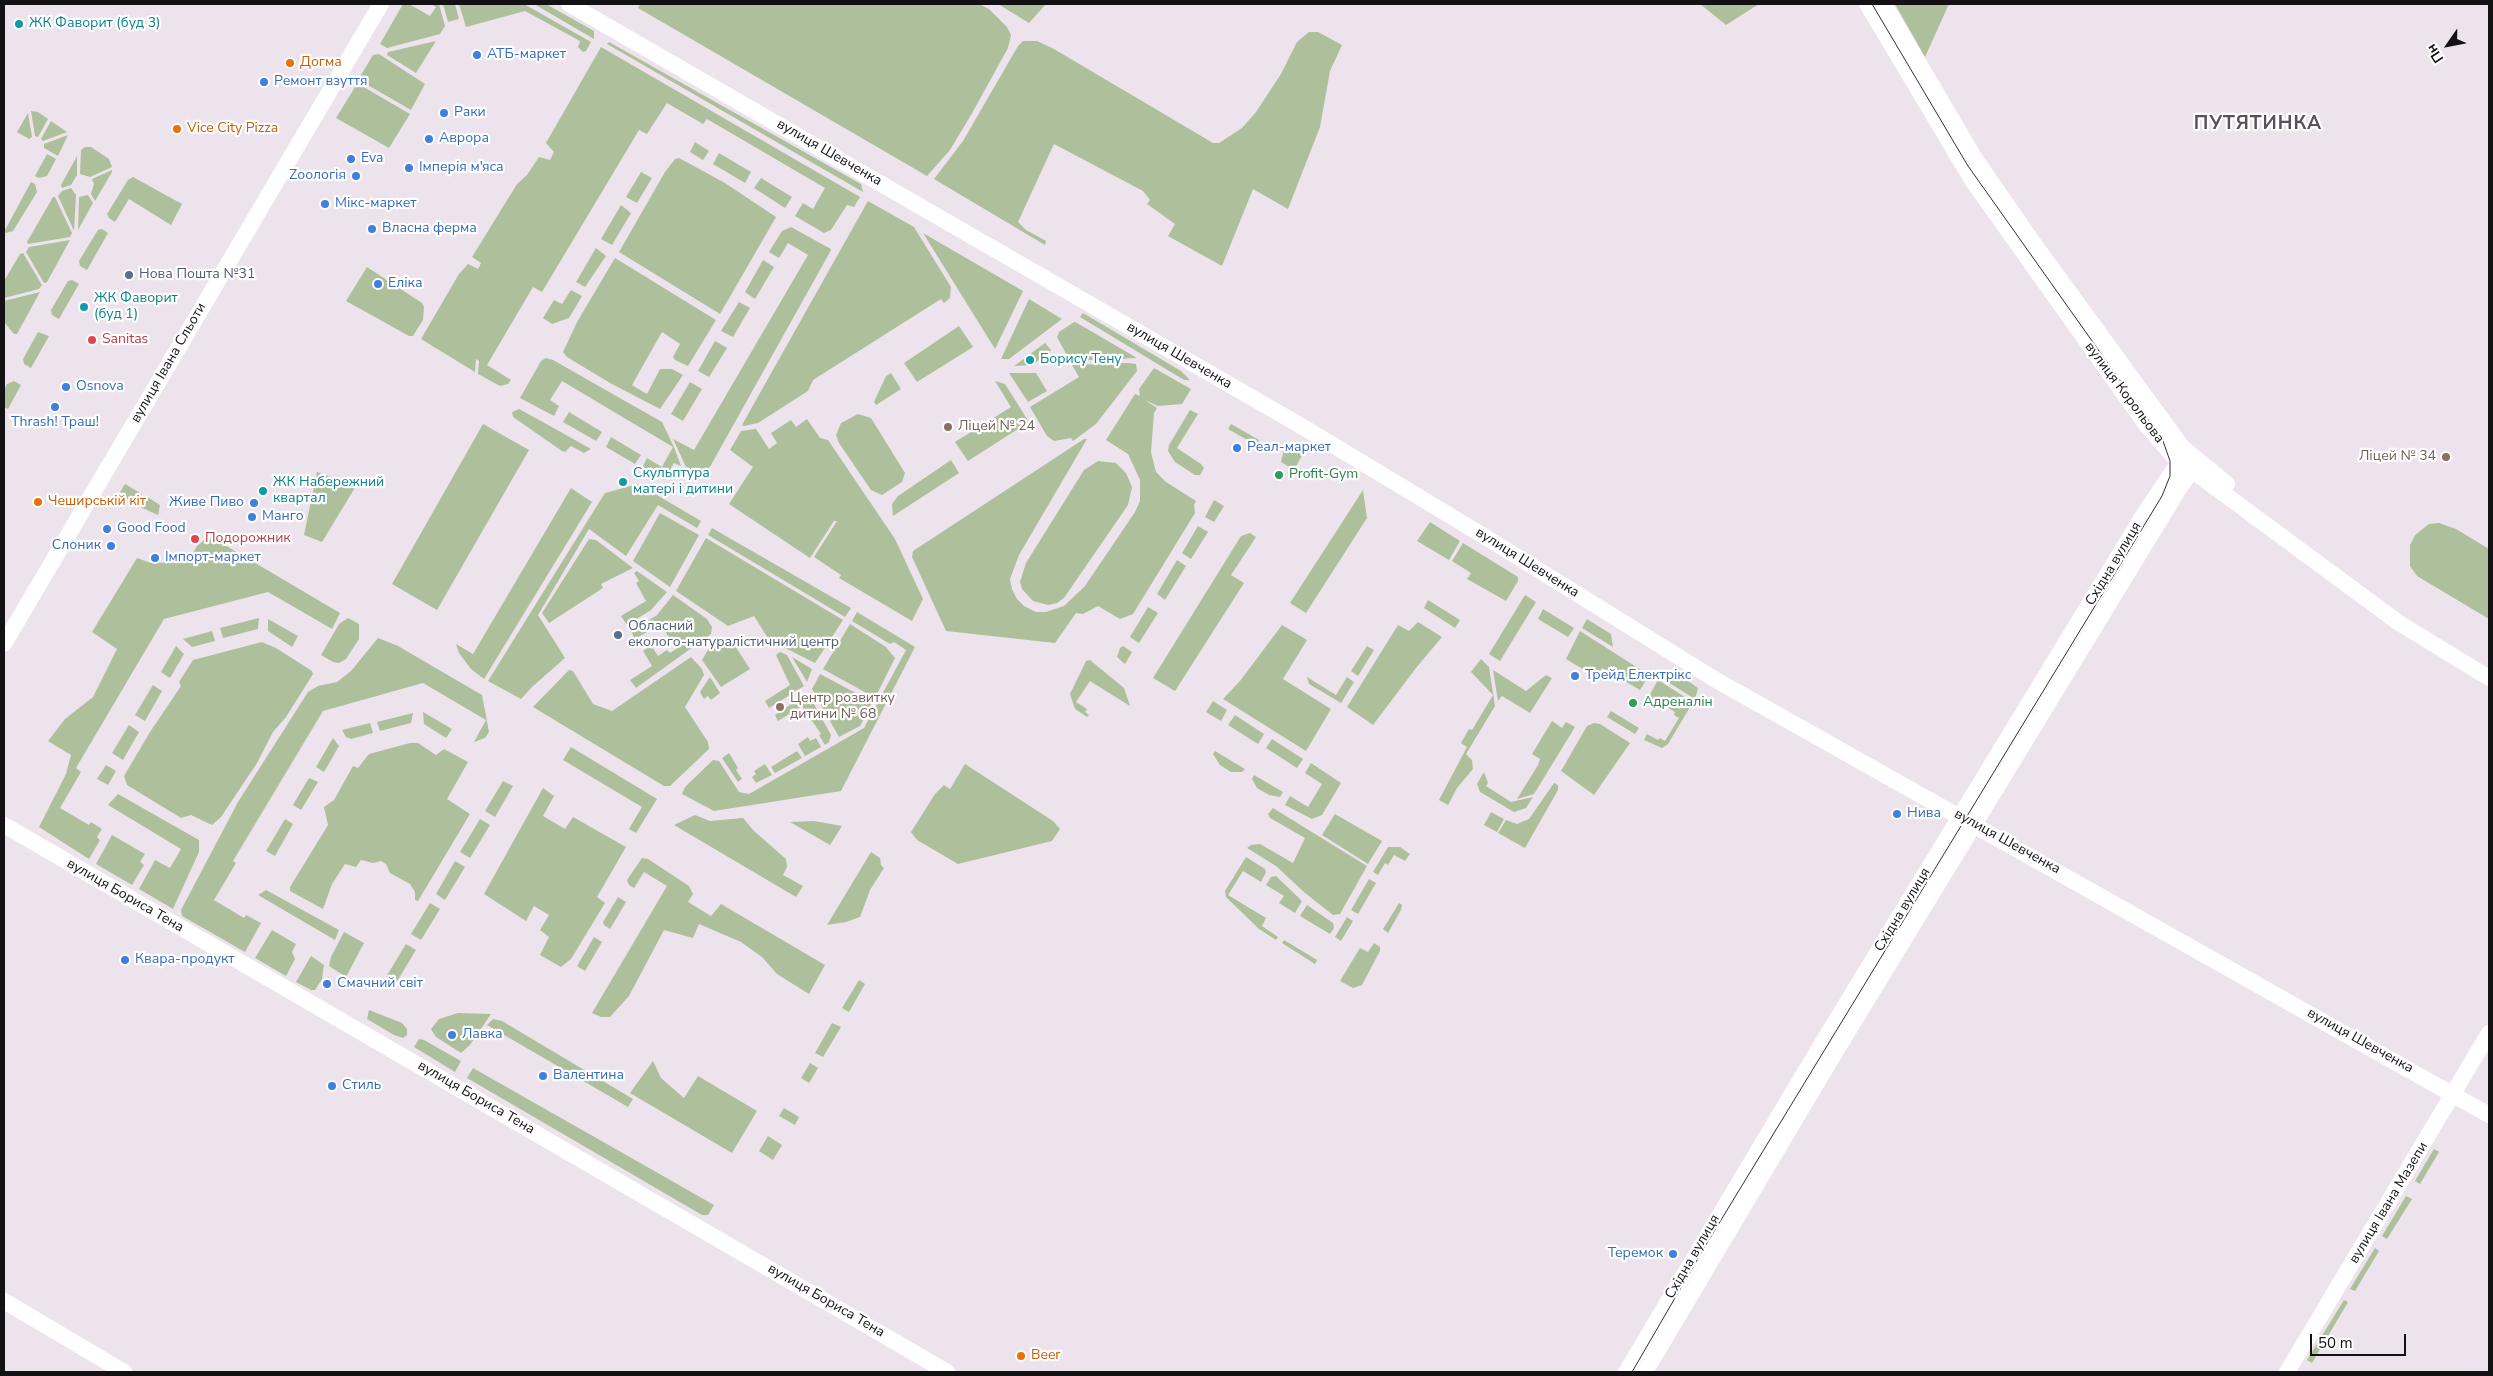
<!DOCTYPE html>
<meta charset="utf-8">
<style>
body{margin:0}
#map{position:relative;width:2493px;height:1376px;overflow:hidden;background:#ede3ed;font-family:"Nunito Sans",sans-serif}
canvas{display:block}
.frame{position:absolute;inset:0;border:5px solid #141114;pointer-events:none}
.north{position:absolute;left:2423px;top:20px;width:50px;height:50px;-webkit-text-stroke:4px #fff;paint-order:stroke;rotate:237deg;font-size:14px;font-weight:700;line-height:20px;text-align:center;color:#141114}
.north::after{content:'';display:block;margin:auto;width:18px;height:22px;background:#141114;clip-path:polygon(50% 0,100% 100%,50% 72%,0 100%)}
.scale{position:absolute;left:2310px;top:1334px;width:96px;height:22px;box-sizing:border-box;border:2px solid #141114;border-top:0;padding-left:6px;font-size:15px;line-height:18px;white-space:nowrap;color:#141114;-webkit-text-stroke:4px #fff;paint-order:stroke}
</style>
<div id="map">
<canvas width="2493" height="1376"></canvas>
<div class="frame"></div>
<div class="north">Пн</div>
<div class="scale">50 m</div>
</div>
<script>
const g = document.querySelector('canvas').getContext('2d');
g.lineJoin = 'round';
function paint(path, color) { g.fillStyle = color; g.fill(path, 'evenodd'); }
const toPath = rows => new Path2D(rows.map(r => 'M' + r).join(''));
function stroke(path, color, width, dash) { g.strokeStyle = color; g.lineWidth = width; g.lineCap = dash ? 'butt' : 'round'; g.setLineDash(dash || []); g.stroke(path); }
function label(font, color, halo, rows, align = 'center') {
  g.font = font + ' "Nunito Sans",sans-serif'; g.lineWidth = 4.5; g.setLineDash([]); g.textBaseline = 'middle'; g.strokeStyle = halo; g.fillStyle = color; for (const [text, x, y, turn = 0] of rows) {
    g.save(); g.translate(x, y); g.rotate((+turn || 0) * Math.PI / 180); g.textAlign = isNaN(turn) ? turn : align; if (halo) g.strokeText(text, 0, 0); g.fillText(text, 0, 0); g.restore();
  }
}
paint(toPath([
 [403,4,409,4,430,16,436,7,431,4,439,4,445,26,440,34,387,48,380,44],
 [443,4,455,4,459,19,448,22],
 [459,4,524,4,591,42,586,51,583,52,578,47,580,41,525,11,466,27],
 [534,4,546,4,594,31,594,39],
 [640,4,979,4,989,9,1007,27,1011,35,1008,48,971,115,950,150,927,176,638,8],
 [998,4,1046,4,1029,23],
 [1700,4,1759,4,1726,25],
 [1895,4,1949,4,1925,57],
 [1309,32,1318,32,1342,45,1330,71,1320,127,1288,209,1253,189,1222,266,1168,236,1175,224,1147,204,1150,200,1143,191,1054,144,1018,222,1026,230,1046,241,1045,245,934,179,963,141,1018,46,1023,41,1037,41,1054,49,1213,143,1219,143,1242,128,1256,112,1281,74,1297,42],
 [436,41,416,73,387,55,388,52],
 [609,42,861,184,863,192,607,44],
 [601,47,860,197,854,207,847,205,831,230,824,233,795,216,803,203,813,209,825,188,707,119,703,124,667,103,647,134,639,130,542,292,533,287,487,365,511,380,508,384,500,386,478,374,479,361,476,359,475,372,421,339,459,274,468,264,478,269,481,263,472,257,517,184,527,175,539,157,550,160,554,152,546,143],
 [379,54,425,84,411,110,364,83,361,75,373,55],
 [362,86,410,114,389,148,336,118,355,87],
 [31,111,38,112,48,119,38,137,35,136],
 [28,113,32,137,29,139,17,132],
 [51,121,67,132,43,141,41,139],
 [68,135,58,156,44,148,44,144],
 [695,142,709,151,703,160,690,152],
 [85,147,91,147,109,159,112,167,90,177,80,174,81,150],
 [719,153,751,172,745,183,713,164],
 [47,154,56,159,47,176,39,178,35,176],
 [77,156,77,175,71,185,62,188,61,185],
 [679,158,725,183,776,217,720,314,619,252,665,172,675,159],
 [112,170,112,172,95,201,91,194,94,184,92,179],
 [641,172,652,178,637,203,626,197],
 [133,177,182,204,171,225,129,199,115,222,109,218,107,214,128,180],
 [761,178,792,197,785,208,754,188],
 [31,182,35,184,37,192,13,231,6,233,4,232],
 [71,188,76,195,74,231,58,196,62,191],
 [88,195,93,203,78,230,79,197],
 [53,197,55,197,72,233,70,237,28,244,27,242],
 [868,201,914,227,951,287,950,298,944,303,941,299,813,380,808,391,758,423,744,426,742,425],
 [621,205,631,213,612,245,601,239],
 [791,227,831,249,830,252,711,465,705,473,696,474,687,469,673,439,694,450,808,255,788,243,779,258,769,252,782,231],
 [102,229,108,233,87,270,80,266,79,261,98,230],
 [923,233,1023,291,995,349],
 [70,240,47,282,44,283,26,252,29,247],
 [596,248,606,256,585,287,576,282],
 [23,253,42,285,39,289,4,298,4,281,20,254],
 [615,258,716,320,688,366,675,360,673,357,680,344,662,332,632,385,647,394,660,369,672,369,683,375,660,409,610,383,567,357,563,352,577,322],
 [763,260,774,267,755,299,745,292],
 [367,267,422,303,424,307,423,320,413,336,409,336,346,301],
 [72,280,79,284,59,319,52,315,51,310,68,281],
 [571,290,582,296,569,318,552,324,543,318,554,300,562,304],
 [40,292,17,334,14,334,4,322,4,301],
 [1029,299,1062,319,1009,359,1001,359],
 [739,302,750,308,733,337,721,331],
 [1083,313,1181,371,1190,380,1184,380,1080,317],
 [1074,322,1077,323,1137,358,1070,361,1057,337,1059,332],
 [959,326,973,347,917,382,904,363],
 [38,332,49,336,31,368,24,364,23,359],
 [715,341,727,348,709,377,698,371],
 [1045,343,1051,350,1049,353,1032,365,1014,366],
 [546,358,553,360,662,422,674,447,681,466,674,463,664,480,642,468,647,458,662,467,673,447,562,381,550,400,559,406,554,416,520,398,541,361],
 [1128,363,1136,364,1137,371,1096,424,1073,441,1071,438,1054,441,1047,436,1030,407,1079,377,1072,365],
 [1154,368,1191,389,1182,404,1158,406,1145,400,1157,408,1154,413,1151,452,1156,472,1166,482,1196,501,1194,505,1195,513,1133,614,1120,619,1098,606,1083,614,1076,613,1055,643,946,631,912,557,913,551,1084,439,1087,439,1019,555,1010,579,1012,589,1017,599,1024,606,1036,612,1046,612,1064,606,1085,586,1135,512,1140,501,1140,480,1128,454,1106,440,1135,394,1140,396,1139,389],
 [891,373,901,389,876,405,874,402,886,376],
 [1009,373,1036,373,1047,391,1028,402],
 [14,381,21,385,8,409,4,407,4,390,7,384],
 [995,381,1005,384,1029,422,968,461,955,442,1011,407],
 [690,382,702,389,683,421,671,414],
 [519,409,541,421,591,449,584,453,571,446,565,452,562,451,513,417,512,412],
 [1190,410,1198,414,1177,448,1201,464,1204,468,1200,475,1195,475,1175,462,1168,451,1169,445],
 [569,412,602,432,596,441,563,422],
 [858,414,871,418,905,473,902,482,882,495,871,490,839,443,836,435,841,423],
 [807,419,820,438,828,440,895,539,923,599,912,621,839,578,841,575,814,557,837,521,834,521,810,558,729,504,753,467,730,450,741,431,756,429,769,449,777,443,771,433,791,420,796,427],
 [483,424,529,450,437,610,392,584],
 [1231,424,1259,440,1256,445,1228,429],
 [611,437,641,455,635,464,606,447],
 [1296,445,1305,450,1294,470,1281,462,1284,450,1289,453],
 [951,460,959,473,893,516,892,504,898,496],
 [1098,461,1116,463,1126,473,1132,487,1128,505,1064,598,1057,603,1048,605,1033,601,1022,589,1020,582,1026,563,1084,470],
 [317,472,356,486,322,542,304,535],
 [125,484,142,494,137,504,119,494],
 [638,484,701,521,697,528,658,505,626,556,589,529,538,615,565,658,532,687,521,699,488,681,603,496,605,493],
 [571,488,592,502,484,679,471,669,459,653,456,644,473,654],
 [1363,490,1367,518,1306,613,1290,603],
 [146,496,160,505,158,515,140,507],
 [1214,500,1224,506,1214,522,1205,517],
 [660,513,699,535,670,587,633,561],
 [1430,522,1460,541,1449,560,1417,541],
 [2439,523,2456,529,2489,549,2489,619,2417,576,2410,566,2410,545,2415,535,2429,524],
 [1198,526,1208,532,1191,559,1182,553],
 [712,528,851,608,845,617,708,535],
 [1250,533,1256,537,1231,575,1244,583,1175,691,1153,678,1241,536],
 [207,538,218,541,340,613,332,629,268,592,164,619,76,768,81,772,60,808,89,825,91,822,102,829,97,837,100,840,89,859,39,827,66,774,71,755,48,741,65,719,93,697,117,649,92,632,137,558,151,563,188,562,197,546],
 [706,538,843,620,815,663,769,640,754,616,728,626,676,591],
 [589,539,596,540,633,568,601,584,603,588,549,623,542,613],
 [1463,543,1518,577,1518,581,1506,601,1467,579,1471,573,1452,561],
 [1177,560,1186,566,1165,600,1157,594],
 [637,571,667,592,651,610,627,625,621,616,646,601,636,583,639,581,634,573],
 [673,595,707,619,712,627,711,634,636,688,630,680,652,666,643,651,651,645,658,656,667,650,670,653,679,647,675,641,672,643,661,624,635,639,631,631,657,615],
 [1525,595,1536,602,1500,661,1489,654],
 [1428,600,1460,620,1455,628,1424,608],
 [1148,607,1158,613,1139,643,1130,637],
 [1543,609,1574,628,1568,637,1538,619],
 [857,612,915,647,841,791,714,811,682,794,685,787,713,760,719,761,739,792,749,794,864,728,906,650,894,642,890,644,852,621],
 [259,618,258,629,223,638,220,628],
 [348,618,359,624,359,639,346,659,339,663,333,662,321,655,339,624],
 [268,619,298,636,292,647,268,631],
 [1587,619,1611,634,1613,647,1582,628],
 [1418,622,1442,637,1416,668,1373,725,1347,707,1398,625,1409,631],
 [850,624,886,647,895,658,876,696,870,695,823,669],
 [1282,625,1307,640,1283,679,1331,709,1306,751,1223,699,1240,681],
 [212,631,215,641,192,647,183,639],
 [1580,631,1649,675,1640,690,1602,668,1596,677,1566,659],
 [378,638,398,646,482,695,489,732,485,738,474,742,486,720,423,683,323,711,233,861,236,863,214,900,244,918,246,915,261,923,245,952,182,916,181,910,238,802,308,692,318,686,337,682,351,671],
 [715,638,730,638,750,669,721,687,702,660],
 [262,642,276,648,312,671,313,674,286,717,273,732,257,763,221,817,212,825,191,815,181,818,127,785,124,776,150,732,181,686,179,682,193,660],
 [176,646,184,654,170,678,161,672],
 [1123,646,1132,652,1125,664,1117,657,1120,648],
 [1367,646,1374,650,1358,676,1351,671],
 [780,652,787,655,804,686,769,708,765,701,790,685,776,655],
 [691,657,702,669,704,675,685,707,708,742,709,749,670,786,664,786,533,707,569,670,573,671,593,704,612,711],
 [792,657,812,669,807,682],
 [1481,659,1489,667,1495,706,1466,754,1472,760,1473,769,1457,788,1448,805,1439,800,1467,747,1461,743,1469,729,1472,730,1493,695,1471,672],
 [1090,660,1124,688,1130,706,1090,681,1076,702,1087,709,1085,712,1089,715,1087,717,1075,709,1070,694,1086,661],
 [1493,670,1526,691,1546,675,1552,678,1530,713,1502,696,1498,701],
 [820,674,867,699,871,705,860,726,839,737,812,689],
 [1681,676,1698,688,1695,699,1666,681],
 [710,677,720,693,711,700,708,696,704,699,700,692],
 [1307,677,1336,695,1347,677,1354,682,1341,703,1309,684],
 [1658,680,1693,702,1668,744,1662,748,1644,740,1647,734,1658,740,1660,738,1665,741,1679,718,1674,715,1675,712,1649,696],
 [153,685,162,691,145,721,135,715],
 [808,693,831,735,829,742,825,745,819,735,821,734,802,706,778,721,775,715],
 [1213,701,1227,710,1221,721,1206,712],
 [1611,711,1639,728,1635,734,1607,717],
 [423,712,452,729,446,738,424,724],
 [413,713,411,723,380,731,377,722],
 [1235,715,1264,734,1258,744,1228,725],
 [1552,721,1562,728,1566,722,1575,727,1534,794,1517,799,1538,765,1540,759,1532,754],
 [370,723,373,733,351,739,346,737,342,730],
 [1594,723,1600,724,1630,743,1594,795,1561,771,1587,726],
 [129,725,139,732,123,760,112,753],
 [808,737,810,741,816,738,821,747,805,756,798,744],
 [333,738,339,746,324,772,316,767],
 [1272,739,1303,759,1297,768,1266,748],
 [410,743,418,743,436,755,444,749,468,762,447,799,470,814,418,901,415,900,415,892,410,884,390,873,386,864,381,861,373,863,361,860,356,867,345,864,332,884,323,909,290,891,290,887,328,825,324,807,334,800,353,766,358,768,369,754],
 [571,747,657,799,636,833,629,829,642,807,563,760],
 [797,751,802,758,775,773,771,767],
 [1215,751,1245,769,1242,772,1231,772,1220,765,1213,754],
 [729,753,738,768,736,770,742,779,738,782,722,758],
 [1311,763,1341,783,1322,815,1312,819,1285,805,1290,796,1308,807,1322,784,1305,773],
 [765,764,772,775,756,783,752,777,756,774,754,771],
 [965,764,1053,821,1060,829,1052,841,958,864,917,840,911,832,935,794,944,785,950,789],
 [106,765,116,771,108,785,97,779],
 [1484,772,1488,783,1486,786,1511,802,1533,797,1526,808,1514,812,1480,792,1477,784],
 [1254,775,1283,792,1280,797,1269,795,1257,788,1252,779],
 [309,778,318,782,301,810,293,805],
 [503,781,513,786,495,817,485,811],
 [1554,783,1558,785,1558,790,1525,848,1498,833,1506,820,1517,824,1529,819],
 [543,788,554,796,543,816,565,829,573,817,626,847,597,897,605,903,571,959,561,967,540,955,549,937,540,930,549,915,534,906,526,921,484,894],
 [118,794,199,840,199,852,173,909,139,889,155,860,170,868,181,849,108,805],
 [1273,808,1367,866,1340,914,1333,915,1305,893,1276,866,1247,848,1251,845,1260,844,1293,863,1305,838,1270,818,1268,814],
 [1491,812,1504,819,1497,832,1484,825],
 [1335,814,1382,841,1368,864,1322,835],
 [695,815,710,821,743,818,754,831,786,859,787,867,783,875,803,886,796,897,674,825],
 [285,819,293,824,275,856,266,851],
 [480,819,490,825,470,858,460,852],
 [814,821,842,826,830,845,790,822],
 [112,835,145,854,140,862,144,865,132,885,96,864],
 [1388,847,1400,847,1410,854,1405,861,1394,855,1388,865,1385,863,1378,875,1373,872],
 [871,852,880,858,881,865,884,868,870,890,860,917,846,922,827,925],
 [1246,857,1265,869,1266,872,1261,882,1243,871,1228,895,1266,918,1262,926,1278,937,1276,940,1259,929,1226,897,1225,891],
 [642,858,648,859,689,886,693,894,688,902,711,916,721,904,825,965,809,994,777,974,762,957,741,942,699,924,693,938,664,930,629,996,610,1017,601,1017,592,1013,667,886,644,872,634,888,629,885,627,880],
 [455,861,465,867,445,900,436,894],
 [1276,876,1302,901,1295,913,1279,903,1284,896,1266,885,1271,877],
 [1369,879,1376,883,1358,914,1351,910],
 [266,890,339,930,335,940,258,895],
 [618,897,626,902,610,929,604,925,603,922],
 [430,903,440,909,421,940,411,934],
 [1399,903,1402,905,1401,910,1388,933,1383,929],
 [1307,905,1333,923,1334,928,1330,934,1300,916],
 [1347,917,1353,921,1341,941,1335,937],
 [272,930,296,944,292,952,295,959,286,976,255,958],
 [344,932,364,943,346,977,329,966,331,957],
 [594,937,602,942,585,971,577,966],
 [1284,940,1317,960,1315,964,1282,943],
 [1374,943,1380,947,1380,951,1362,985,1353,988,1340,981,1360,948,1368,952],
 [406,944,416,950,396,983,386,977],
 [311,956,324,965,322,979,315,990,311,990,296,982],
 [859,980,865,984,849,1012,842,1008],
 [369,1010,402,1023,407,1029,407,1035,403,1038,394,1035,367,1019],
 [458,1013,491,1014,470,1045,461,1053,436,1037,431,1029,439,1019],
 [493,1019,502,1021,633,1099,628,1107,487,1025],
 [832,1023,841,1027,823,1057,815,1053],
 [419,1039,424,1040,461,1061,455,1072,414,1047],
 [653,1061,661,1078,684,1098,698,1076,757,1111,732,1153,630,1093],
 [810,1063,818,1068,809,1083,801,1078],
 [473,1068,635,1160,714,1205,708,1215,702,1215,467,1078],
 [784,1108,799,1117,795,1125,779,1116],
 [768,1136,782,1145,773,1160,759,1151],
 [2434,1149,2439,1152,2420,1184,2415,1181],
 [2406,1196,2412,1199,2387,1239,2382,1236],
 [2375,1248,2379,1251,2355,1291,2350,1289],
 [2344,1300,2348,1302,2312,1363,2307,1360]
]), '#adc09b');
stroke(toPath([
 [569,4,1303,427,1487,538,1716,680,2489,1115],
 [1867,4,1972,180,2147,426,2174,457,2399,623,2489,678],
 [1884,4,1974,157,2032,241,2182,447,2227,484],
 [4,644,381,4],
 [4,825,947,1372],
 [4,1301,124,1372],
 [1626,1372,1818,1050,2144,514,2186,452],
 [1645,1372,1830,1061,2180,487,2198,462],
 [2287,1372,2489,1033]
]), '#fff', 16);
stroke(toPath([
 [1632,1372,1707,1243,2162,496,2170,476,2170,461,2163,441,1968,166,1872,4]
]), '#332f33', 1);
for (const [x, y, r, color] of [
 [19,24,5,"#0f9aa8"],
 [477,55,5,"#3f7fe0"],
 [290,63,5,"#e8710a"],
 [264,82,5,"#3f7fe0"],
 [444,113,5,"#3f7fe0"],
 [177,129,5,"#e8710a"],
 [429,139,5,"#3f7fe0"],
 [351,159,5,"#3f7fe0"],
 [409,168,5,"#3f7fe0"],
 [356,176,5,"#3f7fe0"],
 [325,204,5,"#3f7fe0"],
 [372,229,5,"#3f7fe0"],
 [129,275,5,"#5c6f8a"],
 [378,284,5,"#3f7fe0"],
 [84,307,5,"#0f9aa8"],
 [92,340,5,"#e0444e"],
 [1030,360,5,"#0f9aa8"],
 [66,387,5,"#3f7fe0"],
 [55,407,5,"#3f7fe0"],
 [948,427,5,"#8d6e63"],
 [1237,448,5,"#3f7fe0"],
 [2446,457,5,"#8d6e63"],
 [1279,475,5,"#2e9e5b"],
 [623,482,5,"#0f9aa8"],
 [263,491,5,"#0f9aa8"],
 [38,502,5,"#e8710a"],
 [254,503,5,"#3f7fe0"],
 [252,517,5,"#3f7fe0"],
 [107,529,5,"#3f7fe0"],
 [195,539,5,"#e0444e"],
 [111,546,5,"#3f7fe0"],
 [155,558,5,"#3f7fe0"],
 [618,635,5,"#5c6f8a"],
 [1575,676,5,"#3f7fe0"],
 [1633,703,5,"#2e9e5b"],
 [780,707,5,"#8d6e63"],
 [1897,814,5,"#3f7fe0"],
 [125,960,5,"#3f7fe0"],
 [327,984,5,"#3f7fe0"],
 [452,1035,5,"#3f7fe0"],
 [543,1076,5,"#3f7fe0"],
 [332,1086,5,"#3f7fe0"],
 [1673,1254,5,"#3f7fe0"],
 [1021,1356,5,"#e8710a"]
]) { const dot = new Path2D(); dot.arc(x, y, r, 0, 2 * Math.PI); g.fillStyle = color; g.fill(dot); stroke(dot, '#fff', 2); }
label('14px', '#0d838f', '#fff', [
 ["ЖК Фаворит (буд 3)",29,24],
 ["ЖК Фаворит",94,299],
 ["(буд 1)",94,315],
 ["Борису Тену",1040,360],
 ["Скульптура",633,474],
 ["матері і дитини",633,490],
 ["ЖК Набережний",273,483],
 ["квартал",273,499]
], 'left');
label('14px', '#366cbe', '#fff', [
 ["АТБ-маркет",487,55],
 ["Ремонт взуття",274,82],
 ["Раки",454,113],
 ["Аврора",439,139],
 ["Eva",361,159],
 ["Імперія м'яса",419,168],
 ["Zоологія",346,176,"right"],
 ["Мікс-маркет",335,204],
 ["Власна ферма",382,229],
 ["Еліка",388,284],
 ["Osnova",76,387],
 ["Thrash! Траш!",55,423,"center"],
 ["Реал-маркет",1247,448],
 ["Живе Пиво",244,503,"right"],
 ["Манго",262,517],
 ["Good Food",117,529],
 ["Слоник",101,546,"right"],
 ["Імпорт-маркет",165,558],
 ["Трейд Електрікс",1585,676],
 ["Нива",1907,814],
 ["Квара-продукт",135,960],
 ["Смачний світ",337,984],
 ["Лавка",462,1035],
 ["Валентина",553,1076],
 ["Стиль",342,1086],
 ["Теремок",1663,1254,"right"]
], 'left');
label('14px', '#c56008', '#fff', [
 ["Догма",300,63],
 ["Vice City Pizza",187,129],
 ["Чеширськiй кiт",48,502],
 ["Beer",1031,1356]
], 'left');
label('14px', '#141114', '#fff', [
 ["вулиця Шевченка",829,153,30],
 ["вулиця Шевченка",1179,356,30],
 ["вулиця Івана Сльоти",169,363,-60],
 ["вулиця Корольова",2124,393,53],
 ["вулиця Шевченка",1527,563,32],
 ["Східна вулиця",2114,564,-59],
 ["вулиця Шевченка",2007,842,29],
 ["вулиця Бориса Тена",125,896,30],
 ["Східна вулиця",1903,910,-59],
 ["вулиця Шевченка",2360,1041,29],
 ["вулиця Бориса Тена",476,1098,30],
 ["вулиця Івана Мазепи",2389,1203,-59],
 ["Східна вулиця",1693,1257,-60],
 ["вулиця Бориса Тена",826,1301,30]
]);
label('14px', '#4e5e75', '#fff', [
 ["Нова Пошта №31",139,275],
 ["Обласний",628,627],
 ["еколого-натуралістичний центр",628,643]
], 'left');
label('14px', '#be3a42', '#fff', [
 ["Sanitas",102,340],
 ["Подорожник",205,539]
], 'left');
label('14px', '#785e54', '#fff', [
 ["Ліцей № 24",958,427],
 ["Ліцей № 34",2436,457,"right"],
 ["Центр розвитку",790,699],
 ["дитини № 68",790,715]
], 'left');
label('14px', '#27864d', '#fff', [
 ["Profit-Gym",1289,475],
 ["Адреналін",1643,703]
], 'left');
g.letterSpacing = '1px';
label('bold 19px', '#585058', '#fff', [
 ["ПУТЯТИНКА",2258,124]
]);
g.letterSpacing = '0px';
</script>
